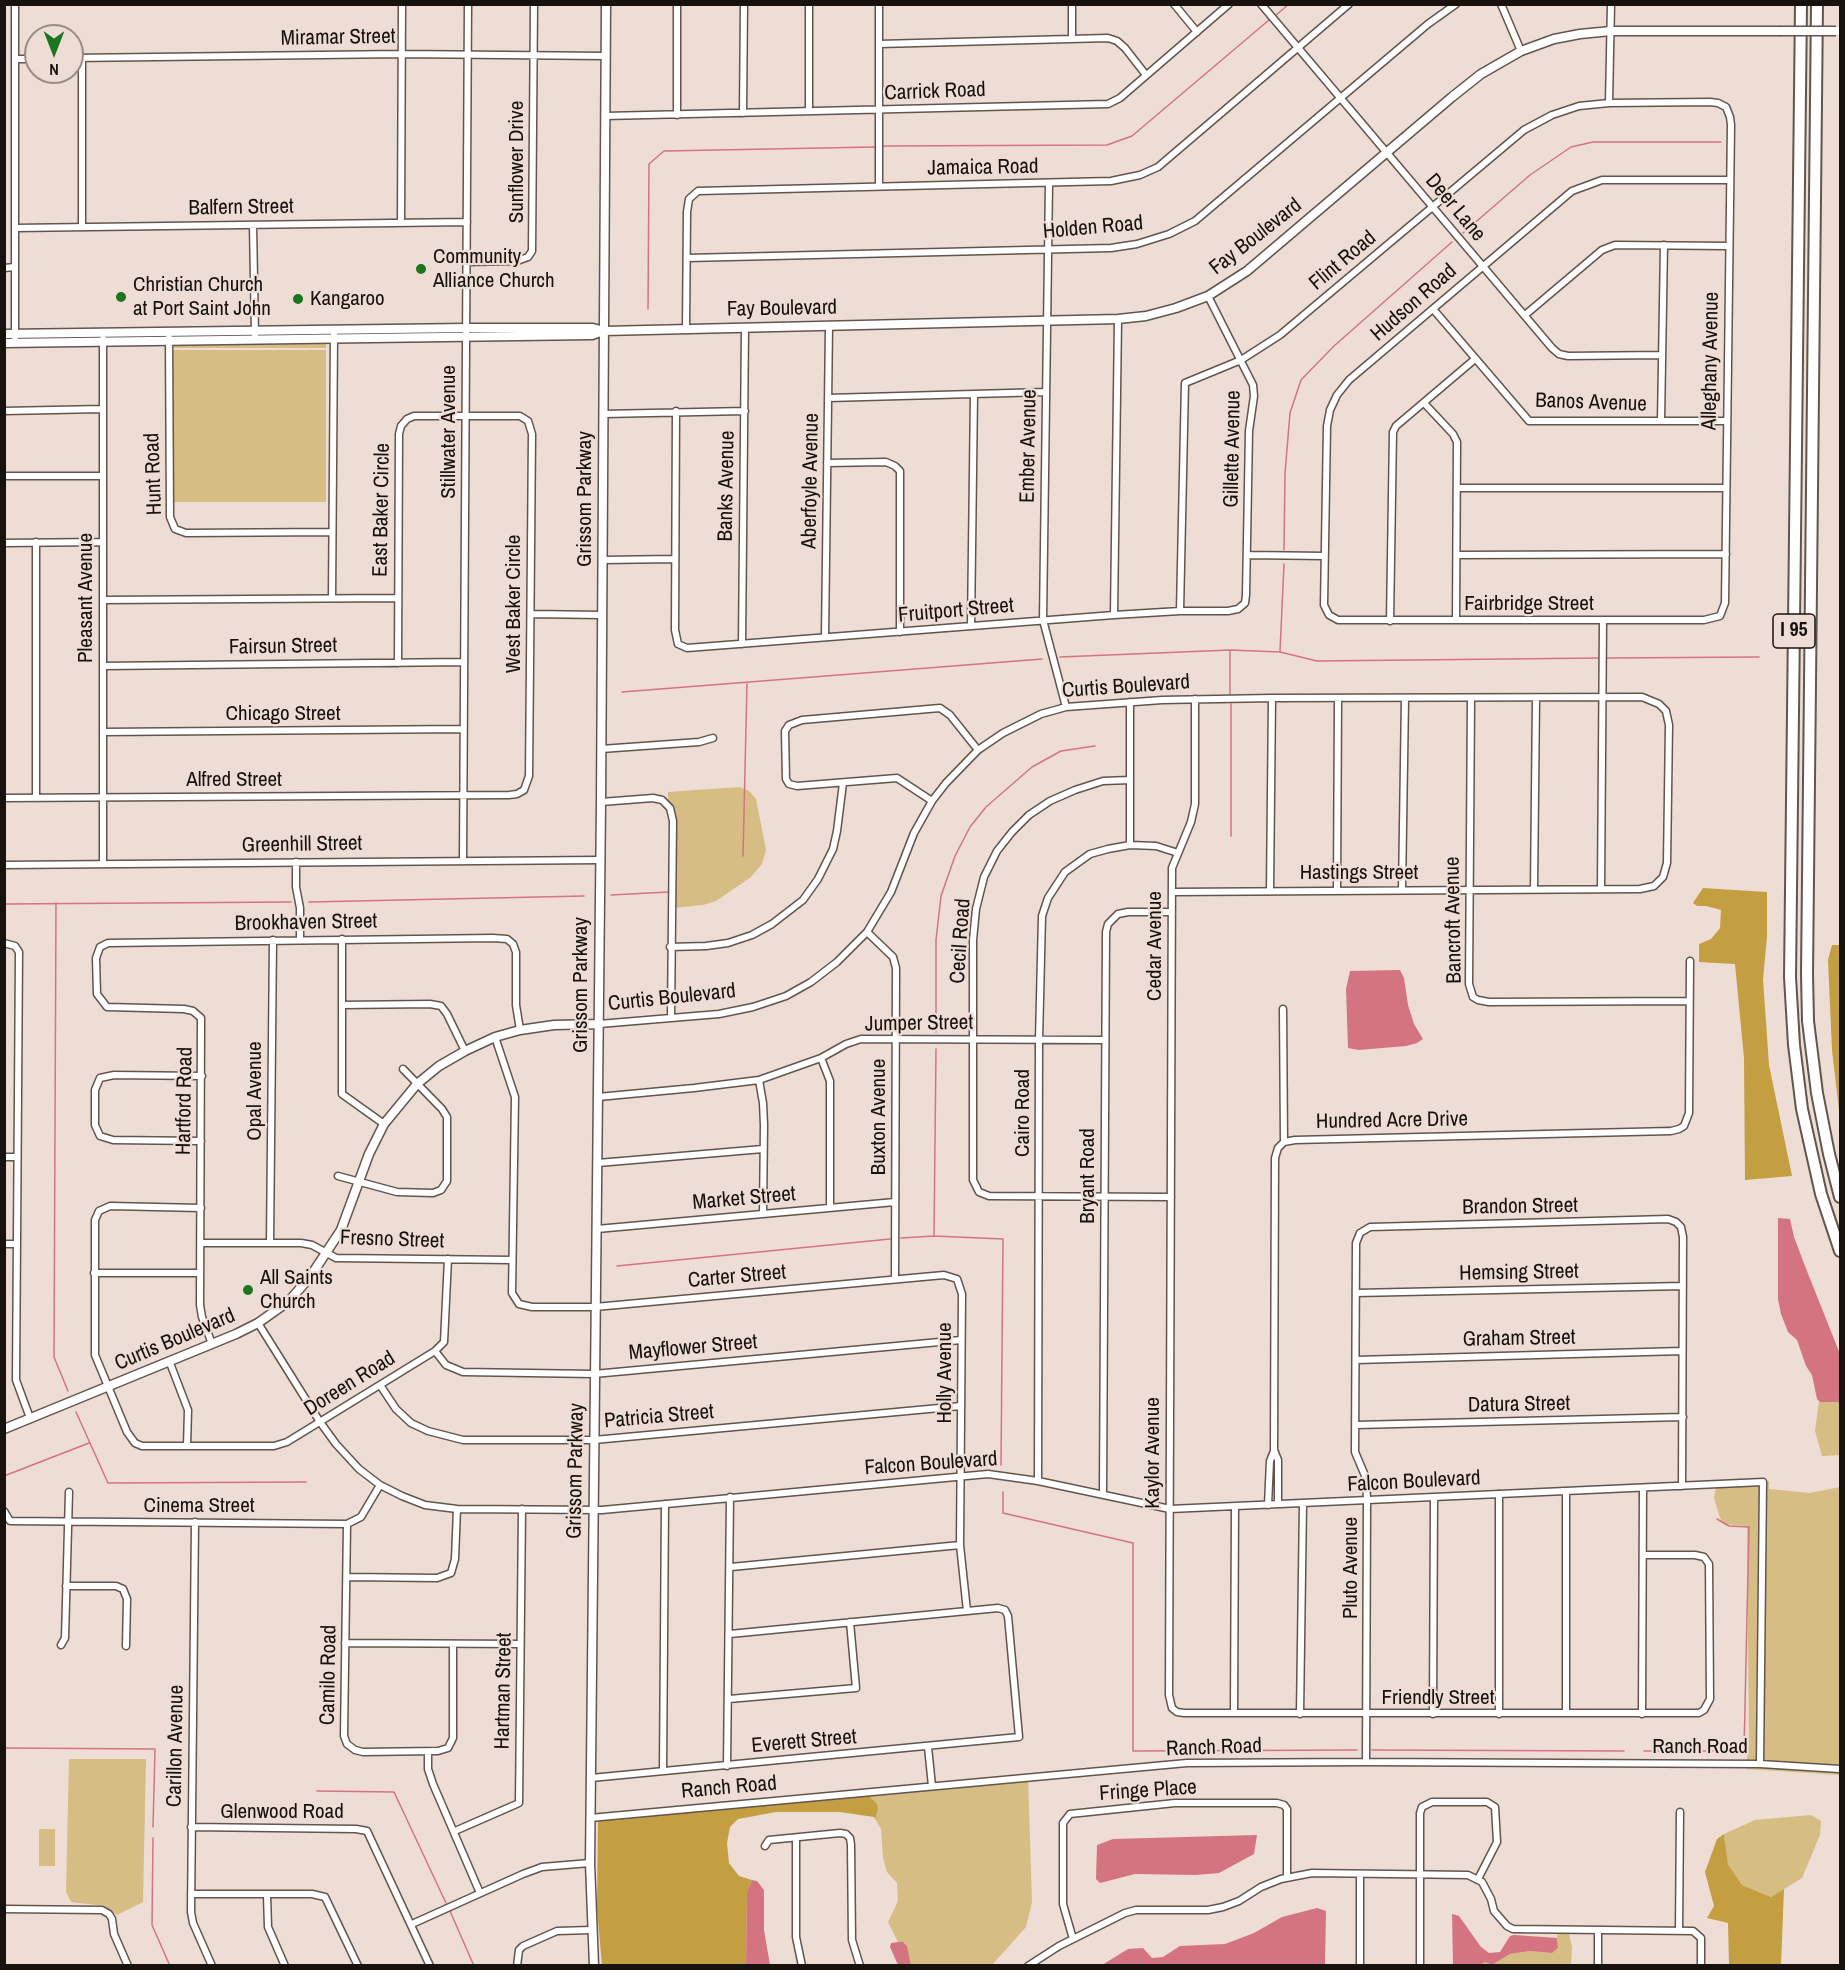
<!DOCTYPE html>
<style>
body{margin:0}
#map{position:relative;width:1845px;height:1970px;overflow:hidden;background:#edddd5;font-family:"Archivo Narrow",sans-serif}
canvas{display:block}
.frame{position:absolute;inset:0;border:6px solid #18120f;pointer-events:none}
.north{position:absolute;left:24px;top:24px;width:60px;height:60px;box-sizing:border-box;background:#edddd5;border:2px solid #988c86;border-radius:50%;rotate:180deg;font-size:16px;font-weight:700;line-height:24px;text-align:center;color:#18120f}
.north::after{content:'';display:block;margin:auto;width:21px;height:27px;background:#1d7522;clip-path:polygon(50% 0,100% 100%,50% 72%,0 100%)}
</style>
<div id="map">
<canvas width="1845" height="1970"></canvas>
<div class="frame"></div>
<div class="north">N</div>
</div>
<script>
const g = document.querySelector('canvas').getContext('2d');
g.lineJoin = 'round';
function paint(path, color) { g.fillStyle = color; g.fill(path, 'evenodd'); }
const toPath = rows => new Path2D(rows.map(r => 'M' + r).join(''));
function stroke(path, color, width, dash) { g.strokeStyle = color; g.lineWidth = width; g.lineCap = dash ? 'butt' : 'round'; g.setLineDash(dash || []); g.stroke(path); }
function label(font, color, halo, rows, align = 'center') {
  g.font = font + ' "Archivo Narrow",sans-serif'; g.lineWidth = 4.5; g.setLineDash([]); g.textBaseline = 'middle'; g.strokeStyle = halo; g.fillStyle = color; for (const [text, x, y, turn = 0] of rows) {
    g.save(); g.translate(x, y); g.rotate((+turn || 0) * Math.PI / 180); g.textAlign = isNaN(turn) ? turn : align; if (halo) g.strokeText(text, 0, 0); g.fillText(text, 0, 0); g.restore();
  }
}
paint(toPath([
 [326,343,326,348,174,348,174,344],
 [173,350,326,350,326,502,173,502],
 [740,787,749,791,756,799,766,850,762,864,751,877,716,901,703,905,674,908,675,821,668,802,668,792],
 [1819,1402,1840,1402,1840,1455,1822,1456,1815,1431],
 [1766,1481,1769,1481,1769,1489,1810,1493,1840,1487,1840,1775,1746,1769,1749,1739,1747,1526,1724,1524,1720,1518,1714,1498,1716,1487,1761,1485],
 [69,1759,146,1759,143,1902,117,1915,105,1906,71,1902,66,1892],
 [1028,1775,1032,1902,1026,1927,992,1965,911,1965,907,1946,903,1942,898,1942,888,1922,898,1901,897,1883,887,1872,883,1858,881,1829,875,1819,878,1810,868,1795],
 [1811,1815,1821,1821,1820,1835,1802,1878,1771,1897,1742,1885,1728,1864,1724,1834,1755,1820],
 [39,1829,55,1829,55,1866,39,1866],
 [1557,1934,1569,1934,1572,1947,1571,1965,1480,1966,1485,1961,1492,1965,1510,1954,1530,1951,1552,1953,1558,1948]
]), '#d5bd84');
paint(toPath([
 [1703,888,1767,892,1767,937,1763,979,1769,1065,1792,1176,1745,1180,1744,1058,1735,964,1699,962,1699,944,1711,939,1720,928,1721,910,1706,906,1697,906,1693,903],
 [1832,945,1840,945,1840,1119,1832,1050,1828,960],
 [868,1795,877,1804,878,1810,875,1819,874,1817,840,1812,776,1812,738,1819,730,1827,727,1843,729,1863,739,1876,752,1880,747,1891,746,1966,602,1965,597,1909,598,1817],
 [1724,1834,1728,1864,1742,1885,1771,1897,1784,1889,1781,1965,1729,1965,1728,1923,1707,1918,1714,1906,1705,1872,1717,1839]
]), '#c39f41');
paint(toPath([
 [1400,970,1404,978,1408,1005,1414,1024,1423,1039,1417,1043,1406,1046,1359,1050,1348,1048,1346,989,1350,971],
 [1778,1218,1790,1219,1794,1237,1805,1266,1840,1354,1840,1402,1820,1402,1817,1399,1812,1375,1806,1366,1797,1340,1788,1332,1781,1314,1778,1299],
 [1257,1835,1254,1854,1219,1873,1196,1875,1135,1874,1100,1883,1096,1879,1097,1845,1113,1839],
 [752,1880,757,1881,764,1890,764,1930,770,1965,746,1965,747,1891],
 [1317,1908,1326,1911,1325,1965,1102,1965,1128,1949,1143,1948,1152,1958,1163,1957,1180,1946,1225,1944,1254,1933,1282,1917],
 [1452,1914,1459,1916,1481,1947,1489,1953,1500,1952,1510,1936,1514,1935,1557,1938,1558,1948,1552,1953,1530,1951,1510,1954,1492,1965,1485,1962,1480,1965,1453,1965],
 [898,1942,903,1942,907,1946,911,1965,898,1965,890,1947,891,1943]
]), '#d37480');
stroke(toPath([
 [1276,15,1289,4],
 [883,146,1107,145,1132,136,1269,20],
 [1463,233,1530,175,1571,147,1593,142,1721,142],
 [648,309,649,164,664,151,875,147],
 [1284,550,1285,473,1290,413,1301,380,1334,346,1452,242],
 [1230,651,1230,697],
 [1280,651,1284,564],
 [1060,657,1230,650,1280,652,1317,661,1599,658],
 [1607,658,1759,657],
 [622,692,1042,659],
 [1231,704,1231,836],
 [743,856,747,684],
 [611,895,668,892],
 [309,902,584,896],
 [56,903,54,1357,68,1391],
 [4,904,291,902],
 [936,1032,936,940,941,896,955,856,970,827,986,807,1032,767,1061,751,1095,746],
 [936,1049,934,1236,1003,1239,1001,1465],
 [901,1238,934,1236],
 [617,1266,890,1239],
 [76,1412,108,1483,306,1482],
 [4,1476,89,1443],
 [1003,1492,1003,1513,1133,1543,1133,1751,1357,1750],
 [4,1748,155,1749,153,1827],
 [1372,1750,1624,1751],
 [1644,1751,1744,1751,1749,1527,1729,1526,1717,1519],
 [317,1791,394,1792,446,1903],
 [153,1838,152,1925,170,1966],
 [450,1911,474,1966]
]), '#d37480', 1.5);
const street = toPath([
 [15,4,15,337],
 [879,4,879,186],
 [1072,4,1072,39],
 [1174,4,1197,32],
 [1261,4,1552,348,1559,354,1568,356,1661,355],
 [1501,4,1521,51],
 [879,44,1108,38,1117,41,1125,48,1146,75],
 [72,58,402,54,605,56],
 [82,58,82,227],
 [16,59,36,59],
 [1609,103,1611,4],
 [809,111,809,4],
 [743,113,744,4],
 [677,115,677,4],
 [605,116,1108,104,1120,98,1229,4],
 [1049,183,1043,620,1066,707],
 [401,223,402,4],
 [253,225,255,335],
 [15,228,467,222],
 [687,258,1111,248,1137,244,1169,234,1195,221,1428,24,1456,4],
 [467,262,517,261,528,257,532,251,534,4],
 [4,268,15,267],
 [1433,309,1529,421,1727,421],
 [1525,315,1602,250,1615,245,1729,246],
 [686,329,687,212,689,199,698,191,1111,181,1140,175,1158,167,1349,4],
 [169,338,170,517,175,529,186,533,332,532],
 [103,339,103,864],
 [828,398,1046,392],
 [1424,403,1453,434,1457,442,1456,620],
 [4,411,102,409],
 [676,411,675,630,678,644,687,648,1114,615,1180,611,1228,611,1238,609,1245,603,1246,595,1249,431,1254,396,1253,385,1208,296],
 [604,414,745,411],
 [1661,421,1664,245],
 [827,463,886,462,895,466,900,471,900,632],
 [4,476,103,476],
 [1457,488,1726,488],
 [4,543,103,542],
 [1248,555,1324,556],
 [1457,555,1726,554],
 [603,560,674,559],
 [332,598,334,334],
 [103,600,398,598],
 [1180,611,1185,383,1241,360,1280,335,1524,130,1552,115,1579,106,1609,103,1710,102,1718,103,1726,107,1730,117,1731,125,1725,603,1720,616,1704,620,1338,620,1329,615,1324,605,1327,426,1330,410,1337,395,1349,380,1572,191,1602,180,1729,180],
 [531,614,601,615],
 [1114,615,1118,319],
 [1390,621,1393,432,1396,426,1475,359],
 [971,626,974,394],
 [825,637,829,326],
 [742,644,745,328],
 [103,666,464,662],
 [1471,698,1469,984,1473,997,1478,1000,1489,1002,1689,1001],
 [1195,699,1195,804,1191,822,1172,868,1169,1695,1172,1708,1177,1712,1184,1713,1699,1713,1704,1710,1710,1699,1709,1564,1704,1557,1695,1555,1643,1555],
 [1130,702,1130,845],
 [103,732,463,729],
 [601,749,699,742,713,738],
 [1130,780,1103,781,1075,790,1050,801,1029,815,1012,832,997,851,984,877,976,909,973,940,973,1180,979,1192,989,1196,1171,1197],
 [4,798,509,795,517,794,524,790,529,776,532,434,528,421,520,416,414,416,407,419,401,426,399,434,398,663],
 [36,798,36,542],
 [932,801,897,778,797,786,789,784,786,779,785,731,789,725,802,720,940,708,950,715,978,750],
 [601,802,653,798,662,800,670,808,673,821,671,1018],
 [463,861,468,4],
 [296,862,296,887,300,908,300,940],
 [4,865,600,860],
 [1534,889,1536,698],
 [1601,889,1603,620],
 [1270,890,1272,698],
 [1337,890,1338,699],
 [1402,890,1405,698],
 [867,932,893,957,896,968,895,1279],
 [342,939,342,1094,384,1124],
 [4,943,15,946,19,952,16,1380,30,1418],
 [670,947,706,946,728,943,752,935,772,924,803,900,818,879,833,849,837,831,843,783],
 [342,1005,430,1004,441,1006,447,1014,465,1051],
 [1283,1009,1284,1142],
 [599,1024,719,1014,753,1007,786,996,811,982,837,962,867,932,891,892,914,833,932,801,946,783,978,750,1003,733,1041,714,1066,707,1162,700,1272,698,1642,697,1659,704,1666,711,1669,725,1667,863,1663,877,1654,886,1640,889,1172,892],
 [495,1037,515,1097,512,1293,519,1304,532,1307,595,1307,944,1275,957,1279,962,1294,960,1545,967,1611],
 [821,1058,830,1081,830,1208],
 [759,1080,763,1103,764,1125,763,1214],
 [598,1097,694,1088,759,1080,821,1058,846,1044,861,1039,1104,1040],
 [201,1141,113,1140,100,1136,95,1125,95,1090,100,1078,114,1075,202,1076],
 [4,1157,17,1157],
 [598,1163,763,1149],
 [338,1176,397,1192,433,1193,441,1190,447,1181,447,1117,442,1109,403,1069],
 [201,1208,110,1206,99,1211,95,1220,95,1355,127,1432,135,1443,142,1446,274,1446,287,1442,435,1351,444,1342,448,1259],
 [597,1229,895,1202],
 [201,1243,301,1243,312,1245,336,1258,512,1260],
 [270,1243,273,940],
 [4,1244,17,1244],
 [94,1273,200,1273],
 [1356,1293,1683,1286],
 [258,1323,320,1422,336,1444,359,1469,380,1485,402,1496,425,1505,457,1509,602,1510,988,1474,1038,1481,1170,1509,1763,1482,1760,1764],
 [212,1344,202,1317,200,1305,201,1018,193,1011,184,1009,107,1007,97,994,96,958,100,947,108,943,493,938,507,939,513,944,516,952,516,1005,520,1030],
 [435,1351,446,1365,463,1372,594,1374,961,1340],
 [1356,1360,1682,1351],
 [170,1363,188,1410,187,1446],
 [380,1385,396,1409,411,1423,428,1431,463,1440,594,1440,961,1406],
 [1356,1425,1683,1417],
 [1038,1481,1039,1040,1042,916,1048,898,1065,872,1090,854,1108,849,1130,845,1156,846,1178,853],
 [1566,1491,1566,1713],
 [1103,1495,1106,932,1108,924,1118,914,1128,912,1172,912],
 [1278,1504,1278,1460,1274,1450,1275,1158,1278,1148,1284,1142,1295,1140,1671,1131,1679,1129,1684,1126,1689,1113,1690,961],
 [1268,1505,1270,1461,1274,1451],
 [4,1511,10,1521,347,1524,361,1517,380,1485],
 [195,1522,191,1912,193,1923,212,1966],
 [347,1524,344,1736,347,1744,355,1750,363,1752,438,1751,448,1748,453,1738,453,1644],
 [731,1567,960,1545],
 [347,1577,437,1578,451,1573,455,1559,457,1509],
 [66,1586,116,1586,123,1589,127,1599,126,1646],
 [345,1643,520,1644],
 [61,1645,65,1638,69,1492],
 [729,1699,856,1688,850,1622],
 [1234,1713,1235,1507],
 [1300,1714,1303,1503],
 [1433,1714,1434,1498],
 [1499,1714,1499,1494],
 [1642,1714,1643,1488],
 [928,1747,932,1786],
 [428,1752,428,1769,433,1784,480,1893],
 [1366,1762,1367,1500,1366,1478,1355,1452,1356,1243,1360,1233,1370,1227,1668,1219,1676,1222,1681,1227,1683,1237,1682,1486],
 [727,1766,730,1497],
 [663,1771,665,1504],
 [591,1778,1019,1737,1008,1616,1005,1610,998,1608,967,1611,730,1634],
 [590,1818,1187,1763,1366,1762,1760,1764,1840,1769],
 [191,1827,356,1829,367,1831,430,1966],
 [455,1831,519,1803,522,1509],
 [796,1838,796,1937,802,1966],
 [765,1846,769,1840,840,1833,846,1834,850,1838,851,1845,852,1940,860,1966],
 [1360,1874,1360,1966],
 [191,1894,312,1894,325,1897,358,1966],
 [267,1895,268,1927,285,1966],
 [4,1909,102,1910,109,1914,112,1919,114,1934,128,1966],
 [412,1924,523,1874,542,1867,590,1863],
 [1679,1931,1680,1812],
 [1073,1939,1063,1904,1063,1823,1070,1814,1175,1803,1277,1803,1284,1805,1287,1809,1287,1877],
 [517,1966,519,1950,523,1946,557,1931,591,1930],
 [1028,1966,1059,1946,1125,1913,1136,1910,1208,1910,1223,1907,1239,1901,1261,1887,1281,1879,1312,1873,1468,1875,1482,1882,1491,1899,1494,1911,1507,1926,1513,1929,1693,1931,1701,1938,1701,1966],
 [1420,1966,1420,1813,1422,1807,1432,1802,1487,1802,1495,1807,1497,1842,1478,1879],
 [1598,1966,1598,1931]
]);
const secondary = toPath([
 [4,334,466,328,593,328,604,331,1118,319,1146,316,1176,308,1208,296,1247,271,1452,97,1481,74,1521,51,1554,39,1580,34,1611,31,1779,31],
 [4,343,592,335,603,331],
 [4,1429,236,1334,258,1323,289,1301,310,1277,341,1230,369,1154,384,1124,417,1084,439,1066,465,1051,495,1037,520,1030,554,1025,599,1024],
 [594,1966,590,1863,601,802,606,4]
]);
const highway = toPath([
 [1801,4,1790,977,1794,1045,1802,1109,1821,1194,1840,1251],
 [1817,4,1807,974,1808,1021,1817,1093,1829,1154,1840,1197]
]);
stroke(street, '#62554e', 9);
stroke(secondary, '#62554e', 11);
stroke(highway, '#62554e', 14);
stroke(street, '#fff', 6);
stroke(secondary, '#fff', 8);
stroke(highway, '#fff', 10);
const secondaryBridge = toPath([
 [1779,31,1836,31]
]);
stroke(secondaryBridge, '#62554e', 11, []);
stroke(secondaryBridge, '#fff', 8);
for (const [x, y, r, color] of [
 [421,269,6,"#1d7522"],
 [121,297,6,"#1d7522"],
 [298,299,6,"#1d7522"],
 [248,1290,6,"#1d7522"]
]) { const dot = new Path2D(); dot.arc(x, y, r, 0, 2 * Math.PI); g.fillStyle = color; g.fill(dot); stroke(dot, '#edddd5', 2); }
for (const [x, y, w] of [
 [1794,631,42]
]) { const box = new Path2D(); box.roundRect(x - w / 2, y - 17, w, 34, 4.5); g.fillStyle = '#edddd5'; g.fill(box); stroke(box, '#18120f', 1.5); }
label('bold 20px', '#18120f', null, [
 ["I 95",1794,631]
]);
label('21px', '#18120f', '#edddd5', [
 ["Miramar Street",338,38,-1],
 ["Carrick Road",935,92,-2],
 ["Sunflower Drive",517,162,-90],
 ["Jamaica Road",983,168,-1],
 ["Balfern Street",241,208,-1],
 ["Deer Lane",1455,208,50],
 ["Holden Road",1093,228,-5],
 ["Fay Boulevard",1256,237,-38],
 ["Flint Road",1343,261,-40],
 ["Hudson Road",1414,303,-41],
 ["Fay Boulevard",782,309,-1],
 ["Alleghany Avenue",1711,361,-89],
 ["Banos Avenue",1591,403,2],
 ["Stillwater Avenue",449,432,-90],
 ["Ember Avenue",1029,446,-89],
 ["Gillette Avenue",1233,449,-89],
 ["Hunt Road",154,474,-92],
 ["Aberfoyle Avenue",811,481,-89],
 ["Banks Avenue",727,486,-89],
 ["Grissom Parkway",585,499,-90],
 ["East Baker Circle",382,510,-89],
 ["Pleasant Avenue",86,598,-90],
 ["West Baker Circle",514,604,-90],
 ["Fairbridge Street",1529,604],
 ["Fruitport Street",956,611,-5],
 ["Fairsun Street",283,647,-1],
 ["Curtis Boulevard",1126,687,-4],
 ["Chicago Street",283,714],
 ["Alfred Street",234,780],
 ["Greenhill Street",302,845,-1],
 ["Hastings Street",1359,873],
 ["Bancroft Avenue",1454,920,-91],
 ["Brookhaven Street",306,923,-1],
 ["Cecil Road",961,941,-86],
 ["Cedar Avenue",1155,946,-90],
 ["Grissom Parkway",581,985,-90],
 ["Curtis Boulevard",672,998,-6],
 ["Jumper Street",919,1024,-1],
 ["Opal Avenue",255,1091,-90],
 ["Hartford Road",185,1101,-89],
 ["Cairo Road",1023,1113,-90],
 ["Buxton Avenue",879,1117,-90],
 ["Hundred Acre Drive",1392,1121,-1],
 ["Bryant Road",1088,1176,-90],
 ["Market Street",744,1199,-5],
 ["Brandon Street",1520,1207,-1],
 ["Fresno Street",392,1240,2],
 ["Hemsing Street",1519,1273,-1],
 ["Carter Street",737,1277,-5],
 ["Graham Street",1519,1339,-1],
 ["Curtis Boulevard",175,1340,-23],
 ["Mayflower Street",693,1348,-5],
 ["Holly Avenue",945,1373,-90],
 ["Doreen Road",350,1384,-32],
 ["Datura Street",1519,1405,-1],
 ["Patricia Street",659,1417,-5],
 ["Kaylor Avenue",1153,1453,-90],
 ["Falcon Boulevard",931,1464,-4],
 ["Grissom Parkway",576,1471,-89],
 ["Falcon Boulevard",1414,1482,-3],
 ["Cinema Street",199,1506],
 ["Pluto Avenue",1351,1568,-90],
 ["Camilo Road",329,1675,-89],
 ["Hartman Street",504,1691,-89],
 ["Friendly Street",1438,1698],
 ["Everett Street",804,1742,-5],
 ["Carillon Avenue",176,1746,-89],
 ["Ranch Road",1700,1747],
 ["Ranch Road",1214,1748,-2],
 ["Ranch Road",729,1788,-5],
 ["Fringe Place",1148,1791,-4],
 ["Glenwood Road",282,1812]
]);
label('21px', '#18120f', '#edddd5', [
 ["Community",433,257],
 ["Alliance Church",433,281],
 ["Christian Church",133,285],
 ["at Port Saint John",133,309],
 ["Kangaroo",310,299],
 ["All Saints",260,1278],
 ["Church",260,1302]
], 'left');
</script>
